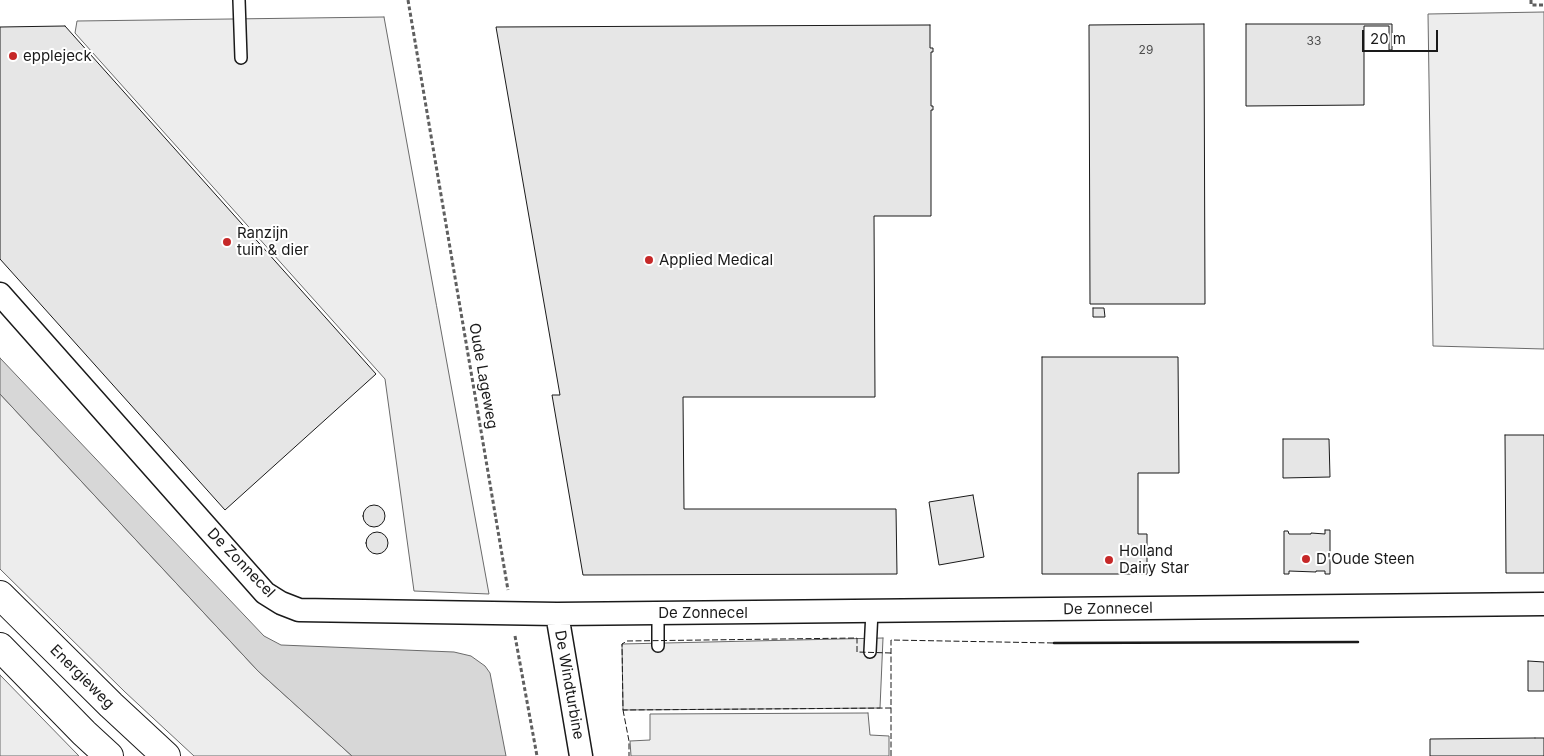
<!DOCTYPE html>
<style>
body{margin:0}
#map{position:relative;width:1544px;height:756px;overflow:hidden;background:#fff;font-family:Inter,sans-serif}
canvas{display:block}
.scale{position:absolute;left:1362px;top:30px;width:76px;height:22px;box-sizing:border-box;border:2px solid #1a1a1a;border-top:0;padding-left:6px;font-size:15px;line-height:18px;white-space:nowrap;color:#1a1a1a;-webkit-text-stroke:4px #fff;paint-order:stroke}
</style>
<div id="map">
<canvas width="1544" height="756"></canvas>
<div class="scale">20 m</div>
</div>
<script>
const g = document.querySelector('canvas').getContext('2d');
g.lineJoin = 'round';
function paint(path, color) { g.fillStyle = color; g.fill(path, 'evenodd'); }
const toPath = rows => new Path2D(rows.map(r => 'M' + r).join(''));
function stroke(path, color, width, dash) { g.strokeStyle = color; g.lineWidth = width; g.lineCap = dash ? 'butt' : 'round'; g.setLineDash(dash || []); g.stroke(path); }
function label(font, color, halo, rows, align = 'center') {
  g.font = font + ' Inter,sans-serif'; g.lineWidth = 4; g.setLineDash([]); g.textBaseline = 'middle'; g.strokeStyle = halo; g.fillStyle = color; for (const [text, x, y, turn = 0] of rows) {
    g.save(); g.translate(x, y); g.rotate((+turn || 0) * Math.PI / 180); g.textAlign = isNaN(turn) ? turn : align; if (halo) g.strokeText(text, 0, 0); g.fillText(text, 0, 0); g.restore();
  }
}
const built = toPath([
 [1544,12,1544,349,1433,346,1428,14,1544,12],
 [384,17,489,594,414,591,385,379,75,33,77,21,384,17],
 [0,394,258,671,352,756,194,756,125,692,0,569,0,394],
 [883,638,880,708,623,710,622,644,883,638],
 [0,675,79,756,0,756,0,675],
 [868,713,870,735,889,736,889,756,631,756,630,741,650,740,650,714,868,713]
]);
paint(built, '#ededed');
stroke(built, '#6a6a6a', 1);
const water = toPath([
 [0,358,264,636,281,645,454,652,471,656,485,666,490,673,506,756,352,756,258,671,0,394,0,358]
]);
paint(water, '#d7d7d7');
stroke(water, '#6a6a6a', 1);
const building = toPath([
 [1204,24,1205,304,1090,304,1089,25,1204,24],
 [1246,24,1392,24,1392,50,1389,50,1389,26,1364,26,1364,105,1246,106,1246,24],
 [930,25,930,48,933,48,933,52,931,52,931,106,933,106,933,110,931,110,931,216,874,216,875,397,683,397,684,509,896,509,897,574,583,575,552,395,560,395,496,27,930,25],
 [65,26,376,374,225,510,0,259,0,27,65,26],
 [1093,308,1104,308,1105,317,1093,317,1093,308],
 [1042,357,1178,357,1179,473,1138,473,1138,534,1147,534,1147,574,1042,574,1042,357],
 [1505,435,1544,435,1544,573,1506,573,1505,435],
 [1283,439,1329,439,1330,477,1283,478,1283,439],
 [973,495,984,557,939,565,929,502,973,495],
 '363 516a11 11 0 1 1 22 0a11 11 0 1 1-22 0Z',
 [1325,530,1330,530,1330,574,1325,574,1325,571,1316,571,1316,572,1289,571,1289,574,1284,574,1284,531,1288,531,1289,534,1311,534,1311,533,1325,534,1325,530],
 '366 543a11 11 0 1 1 22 0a11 11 0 1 1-22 0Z',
 [1528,661,1544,662,1544,691,1528,691,1528,661],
 [1535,738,1544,738,1544,756,1430,756,1430,739,1535,738]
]);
paint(building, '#e6e6e6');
stroke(building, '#1a1a1a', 1);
const service = toPath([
 [239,0,241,58],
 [658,646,658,613],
 [870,652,872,611]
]);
const minor = toPath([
 [0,294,265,593,281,603,299,610,557,614,1544,604],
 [557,614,581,756]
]);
const secondary = toPath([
 [0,595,111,705,166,756],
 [0,647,84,733,109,756]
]);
stroke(service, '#1a1a1a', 14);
stroke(minor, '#1a1a1a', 25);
stroke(secondary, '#1a1a1a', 30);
stroke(toPath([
 [408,0,508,590],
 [1531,0,1531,5,1544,5],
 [515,636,537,756]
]), '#5f5f5f', 3, [4, 2.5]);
stroke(service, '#fff', 11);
stroke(minor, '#fff', 22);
stroke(secondary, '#fff', 28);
stroke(toPath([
 [891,653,857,652,857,638,627,641,622,644,623,710,891,708],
 [623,710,629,741,629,756],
 [891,756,891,640,1054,643]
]), '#1a1a1a', 1, [6, 2.5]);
stroke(toPath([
 [1054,643,1358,642]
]), '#1a1a1a', 2.5);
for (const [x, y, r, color] of [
 [13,56,5,"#c62828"],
 [227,242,5,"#c62828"],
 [649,260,5,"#c62828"],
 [1306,559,5,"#c62828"],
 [1109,560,5,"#c62828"]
]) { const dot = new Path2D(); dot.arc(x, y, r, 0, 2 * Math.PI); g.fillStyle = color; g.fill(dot); stroke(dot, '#fff', 2); }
label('12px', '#4d4d4d', null, [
 ["33",1314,41],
 ["29",1146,50]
]);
label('15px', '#1a1a1a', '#fff', [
 ["epplejeck",23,56],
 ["Ranzijn",237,233],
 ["tuin & dier",237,250],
 ["Applied Medical",659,260],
 ["Holland",1119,551],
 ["Dairy Star",1119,568],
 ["D'Oude Steen",1316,559]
], 'left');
label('15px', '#1a1a1a', '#fff', [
 ["Oude Lageweg",483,376,80],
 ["De Zonnecel",241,563,46],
 ["De Zonnecel",1108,609,-1],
 ["De Zonnecel",703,613],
 ["Energieweg",82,677,45],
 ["De Windturbine",569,685,80]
]);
</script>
